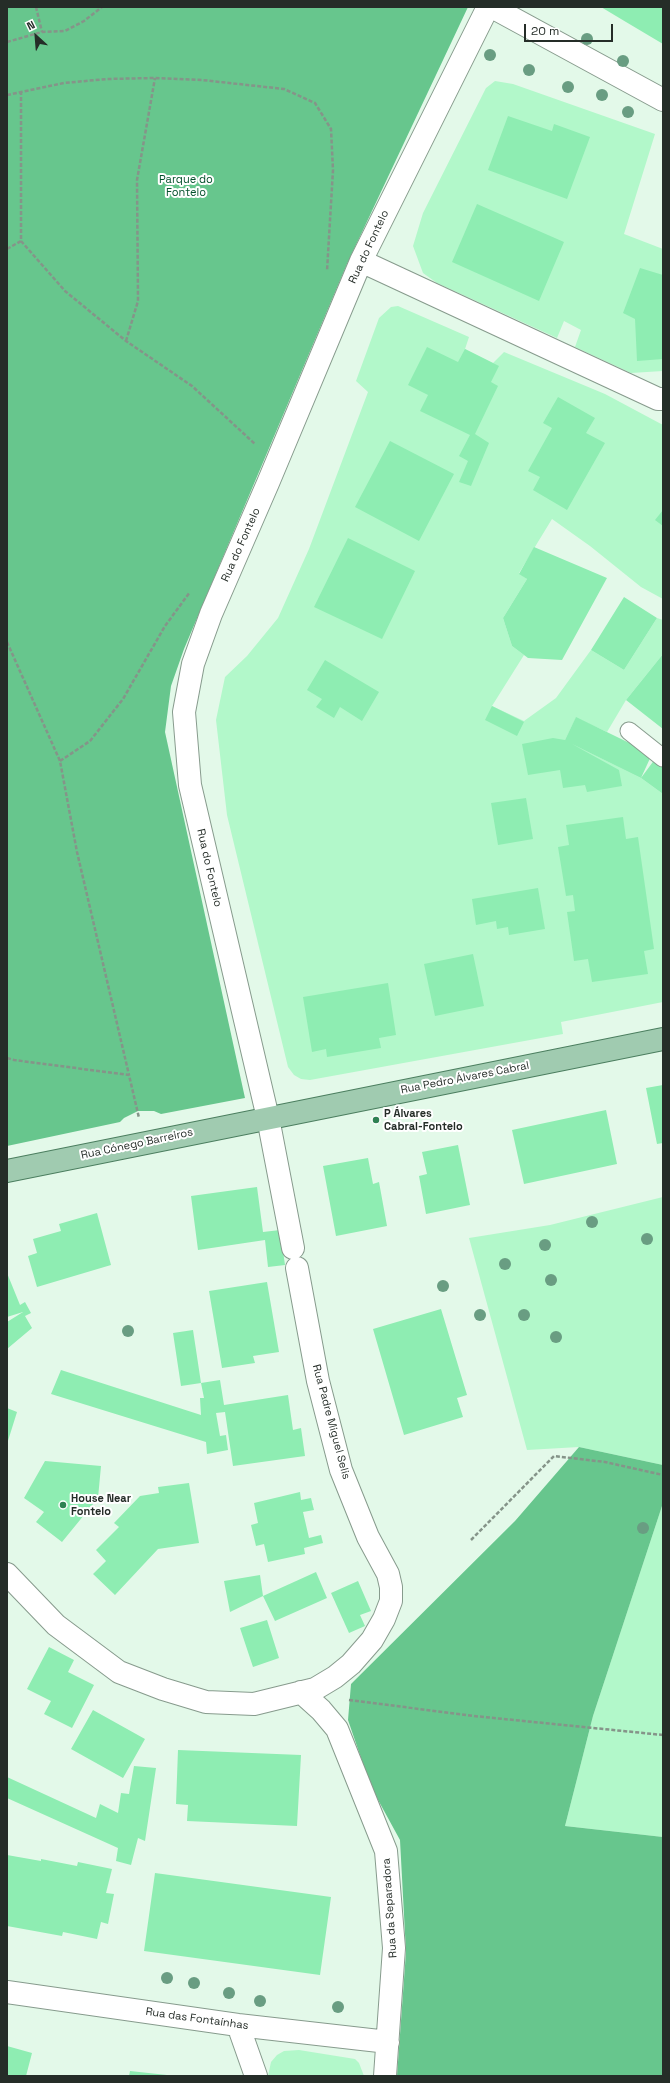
<!DOCTYPE html>
<meta charset="utf-8">
<style>
body{margin:0}
#map{position:relative;width:670px;height:2083px;overflow:hidden;background:#e3f9e9;font-family:"Space Grotesk",sans-serif}
canvas{display:block}
.frame{position:absolute;inset:0;border:8px solid #252d28;pointer-events:none}
.north{position:absolute;left:16px;top:16px;width:40px;height:40px;-webkit-text-stroke:3px #fff;paint-order:stroke;rotate:334deg;font-size:11px;font-weight:700;line-height:16px;text-align:center;color:#252d28}
.north::after{content:'';display:block;margin:auto;width:14px;height:18px;background:#252d28;clip-path:polygon(50% 0,100% 100%,50% 72%,0 100%)}
.scale{position:absolute;left:524px;top:24px;width:89px;height:18px;box-sizing:border-box;border:2px solid #252d28;border-top:0;padding-left:5px;font-size:12px;line-height:14px;white-space:nowrap;color:#252d28;-webkit-text-stroke:3px #fff;paint-order:stroke}
</style>
<div id="map">
<canvas width="670" height="2083"></canvas>
<div class="frame"></div>
<div class="north">N</div>
<div class="scale">20 m</div>
</div>
<script>
const g = document.querySelector('canvas').getContext('2d');
g.lineJoin = 'round';
function paint(path, color) { g.fillStyle = color; g.fill(path, 'evenodd'); }
const toPath = rows => new Path2D(rows.map(r => 'M' + r).join(''));
function stroke(path, color, width, dash) { g.strokeStyle = color; g.lineWidth = width; g.lineCap = dash ? 'butt' : 'round'; g.setLineDash(dash || []); g.stroke(path); }
function label(font, color, halo, rows, align = 'center') {
  g.font = font + ' "Space Grotesk",sans-serif'; g.lineWidth = 4; g.setLineDash([]); g.textBaseline = 'middle'; g.strokeStyle = halo; g.fillStyle = color; for (const [text, x, y, turn = 0] of rows) {
    g.save(); g.translate(x, y); g.rotate((+turn || 0) * Math.PI / 180); g.textAlign = isNaN(turn) ? turn : align; if (halo) g.strokeText(text, 0, 0); g.fillText(text, 0, 0); g.restore();
  }
}
paint(toPath([
 [495,81,513,84,655,134,624,234,663,249,663,371,631,373,575,347,581,330,564,321,557,338,437,283,423,273,413,246,423,213,486,88],
 [398,306,469,337,465,349,493,363,504,352,605,394,663,425,663,599,641,587,590,546,552,519,519,573,527,579,503,618,512,646,524,655,492,706,524,721,556,698,591,650,624,670,657,618,663,620,663,654,626,700,607,732,576,718,565,740,641,778,663,794,663,1002,561,1022,563,1034,310,1080,301,1079,294,1075,288,1067,227,815,216,720,225,677,247,656,278,618,309,549,368,392,356,381,379,318,391,307],
 [663,1197,663,1465,579,1447,527,1450,469,1238,550,1225],
 [663,1503,663,1837,565,1826,593,1716],
 [299,2050,355,2059,359,2063,364,2076,268,2076,271,2062,277,2055,284,2051]
]), '#b2f8ca');
paint(toPath([
 [7,7,468,7,347,264,184,649,171,686,165,732,245,1098,161,1114,154,1111,138,1111,124,1118,120,1122,7,1146],
 [579,1447,663,1465,663,1503,593,1716,565,1826,663,1837,663,2076,397,2076,406,1952,400,1840,371,1787,348,1720,351,1684,515,1521]
]), '#67c68d');
paint(toPath([
 [601,7,663,7,663,44,626,22],
 [508,116,552,131,554,124,590,137,567,199,488,170],
 [477,204,564,242,539,301,452,262],
 [640,268,663,275,663,359,637,361,635,319,623,313],
 [427,347,458,362,465,349,499,366,491,382,498,386,475,434,489,443,471,486,459,482,468,461,459,456,470,435,420,411,428,395,408,385],
 [558,397,595,418,586,433,605,443,567,510,533,490,540,477,528,471,552,428,543,423],
 [390,441,454,474,419,541,355,507],
 [663,510,663,526,655,520],
 [348,538,415,571,382,639,314,607],
 [534,547,607,578,562,660,528,658,512,646,503,618,527,579,519,574],
 [624,597,657,618,624,670,591,650],
 [663,654,663,729,626,700],
 [325,660,379,692,362,721,340,707,334,718,316,707,322,699,307,690],
 [492,706,524,722,517,736,485,720],
 [576,717,652,754,641,778,572,744,619,770,622,786,587,792,585,785,563,788,560,770,528,775,522,744,553,738,565,740],
 [655,759,663,766,663,794,641,778],
 [526,798,533,839,498,845,491,803],
 [623,817,626,839,638,837,654,949,644,951,648,974,592,982,588,959,574,961,567,912,575,911,573,895,566,896,558,847,569,845,566,825],
 [538,888,545,929,509,935,508,927,497,929,496,921,476,925,472,899],
 [473,954,484,1006,435,1016,424,964],
 [388,983,396,1035,379,1038,381,1048,327,1057,326,1049,312,1052,303,997],
 [663,1085,663,1143,657,1144,646,1088],
 [606,1110,617,1164,524,1184,512,1130],
 [458,1145,470,1205,426,1214,419,1176,427,1174,422,1152],
 [368,1158,373,1184,379,1182,387,1226,336,1236,323,1166],
 [257,1187,263,1232,280,1230,285,1265,268,1267,265,1240,198,1250,191,1196],
 [97,1213,111,1265,37,1287,28,1256,37,1253,33,1239,61,1231,59,1224],
 [7,1273,20,1305,25,1302,31,1313,25,1316,32,1328,7,1349,7,1322,23,1312,7,1317],
 [267,1282,279,1352,253,1356,255,1363,222,1368,209,1291],
 [441,1309,467,1395,457,1398,463,1417,404,1435,373,1329],
 [193,1330,201,1383,181,1386,173,1333],
 [61,1370,201,1415,200,1398,204,1398,201,1383,220,1380,224,1405,288,1395,293,1430,301,1428,305,1456,233,1466,225,1412,216,1413,220,1436,226,1435,228,1450,207,1454,206,1442,51,1394],
 [7,1408,17,1412,7,1444],
 [45,1461,101,1466,98,1498,62,1542,36,1522,44,1512,24,1498],
 [189,1483,199,1543,158,1549,115,1595,93,1574,106,1561,96,1550,119,1527,114,1523,140,1496,159,1493,158,1487],
 [300,1492,301,1500,311,1498,314,1510,303,1512,309,1538,321,1535,323,1543,304,1548,305,1554,268,1562,264,1544,256,1546,251,1525,258,1523,254,1503],
 [316,1572,327,1598,275,1621,263,1596],
 [260,1575,263,1596,230,1612,224,1581],
 [358,1581,371,1611,360,1615,365,1626,349,1633,331,1593],
 [267,1620,279,1658,253,1667,240,1628],
 [49,1647,74,1660,68,1672,94,1685,72,1728,44,1714,51,1701,27,1689],
 [93,1710,145,1739,123,1778,71,1749],
 [178,1750,301,1755,297,1826,187,1821,188,1805,176,1804],
 [134,1766,156,1768,145,1841,138,1838,131,1865,116,1861,118,1848,7,1798,7,1777,96,1818,100,1804,118,1813,121,1793,129,1794],
 [7,1855,41,1861,41,1859,77,1866,78,1862,112,1869,106,1893,114,1894,108,1924,101,1922,97,1939,63,1932,62,1936,7,1926],
 [155,1873,331,1897,320,1975,144,1951],
 [7,2046,32,2053,26,2076,7,2076],
 [130,2071,167,2075,167,2076,129,2076]
]), '#8eedb2');
const lane = toPath([
 [629,731,663,758]
]);
const street = toPath([
 [492,7,663,100],
 [361,261,658,399,663,399],
 [293,1248,268,1118,190,785,184,712,193,664,211,614,268,483,361,261,488,7],
 [7,1574,56,1625,119,1672,163,1689,206,1702,254,1704,315,1689,335,1677,351,1664,372,1640,384,1619,391,1601,391,1587,388,1574,368,1537,341,1470,318,1381,297,1268],
 [301,1692,321,1710,337,1729,386,1851,394,1948,385,2076],
 [7,1992,238,2025,388,2042],
 [238,2025,256,2076]
]);
const primary = toPath([
 [7,1171,663,1039]
]);
stroke(lane, '#879b8d', 19);
stroke(street, '#879b8d', 24);
stroke(primary, '#4b7e5f', 24);
stroke(toPath([
 [36,7,42,32],
 [7,42,42,32,65,31,84,21,102,7],
 [21,91,21,241,65,291,126,341,192,386,255,444],
 [7,95,64,83,107,79,155,78,202,80,284,89,315,103,331,129,333,170,327,271],
 [7,249,21,241],
 [126,341,138,301,137,180,155,78],
 [7,642,60,761,77,852,129,1075],
 [60,761,90,741,123,699,165,626,190,592],
 [7,1058,14,1060,129,1075,139,1118],
 [471,1540,554,1456,605,1462,663,1475],
 [349,1700,474,1716,663,1735]
]), '#859489', 2.5, [4, 2]);
stroke(lane, '#fff', 17);
stroke(street, '#fff', 22);
stroke(primary, '#a0cbb0', 22);
g.fillStyle = '#699d82';
for (const [x, y] of [
 [587,39],
 [490,55],
 [623,61],
 [529,70],
 [568,87],
 [602,95],
 [628,112],
 [592,1222],
 [647,1239],
 [545,1245],
 [505,1264],
 [551,1280],
 [443,1286],
 [480,1315],
 [524,1315],
 [128,1331],
 [556,1337],
 [643,1528],
 [167,1978],
 [194,1983],
 [229,1993],
 [260,2001],
 [338,2007]
]) { g.beginPath(); g.arc(x, y, 6, 0, 2 * Math.PI); g.fill(); }
for (const [x, y, r, color] of [
 [376,1120,4,"#2e8152"],
 [63,1505,4,"#2e8152"]
]) { const dot = new Path2D(); dot.arc(x, y, r, 0, 2 * Math.PI); g.fillStyle = color; g.fill(dot); stroke(dot, '#fff', 1.5); }
label('11px', '#05522d', '#fff', [
 ["Parque do",186,180],
 ["Fontelo",186,193]
]);
label('11px', '#252d28', '#fff', [
 ["Rua do Fontelo",369,247,-65],
 ["Rua do Fontelo",241,545,-66],
 ["Rua do Fontelo",209,868,77],
 ["Rua Pedro Álvares Cabral",465,1078,-11],
 ["Rua Cónego Barreiros",137,1144,-12],
 ["Rua Padre Miguel Selis",331,1422,75],
 ["Rua da Separadora",390,1908,-94],
 ["Rua das Fontaínhas",197,2019,8]
]);
label('bold 11px', '#252d28', '#fff', [
 ["P Álvares",384,1114],
 ["Cabral-Fontelo",384,1127],
 ["House Near",71,1499],
 ["Fontelo",71,1512]
], 'left');
</script>
